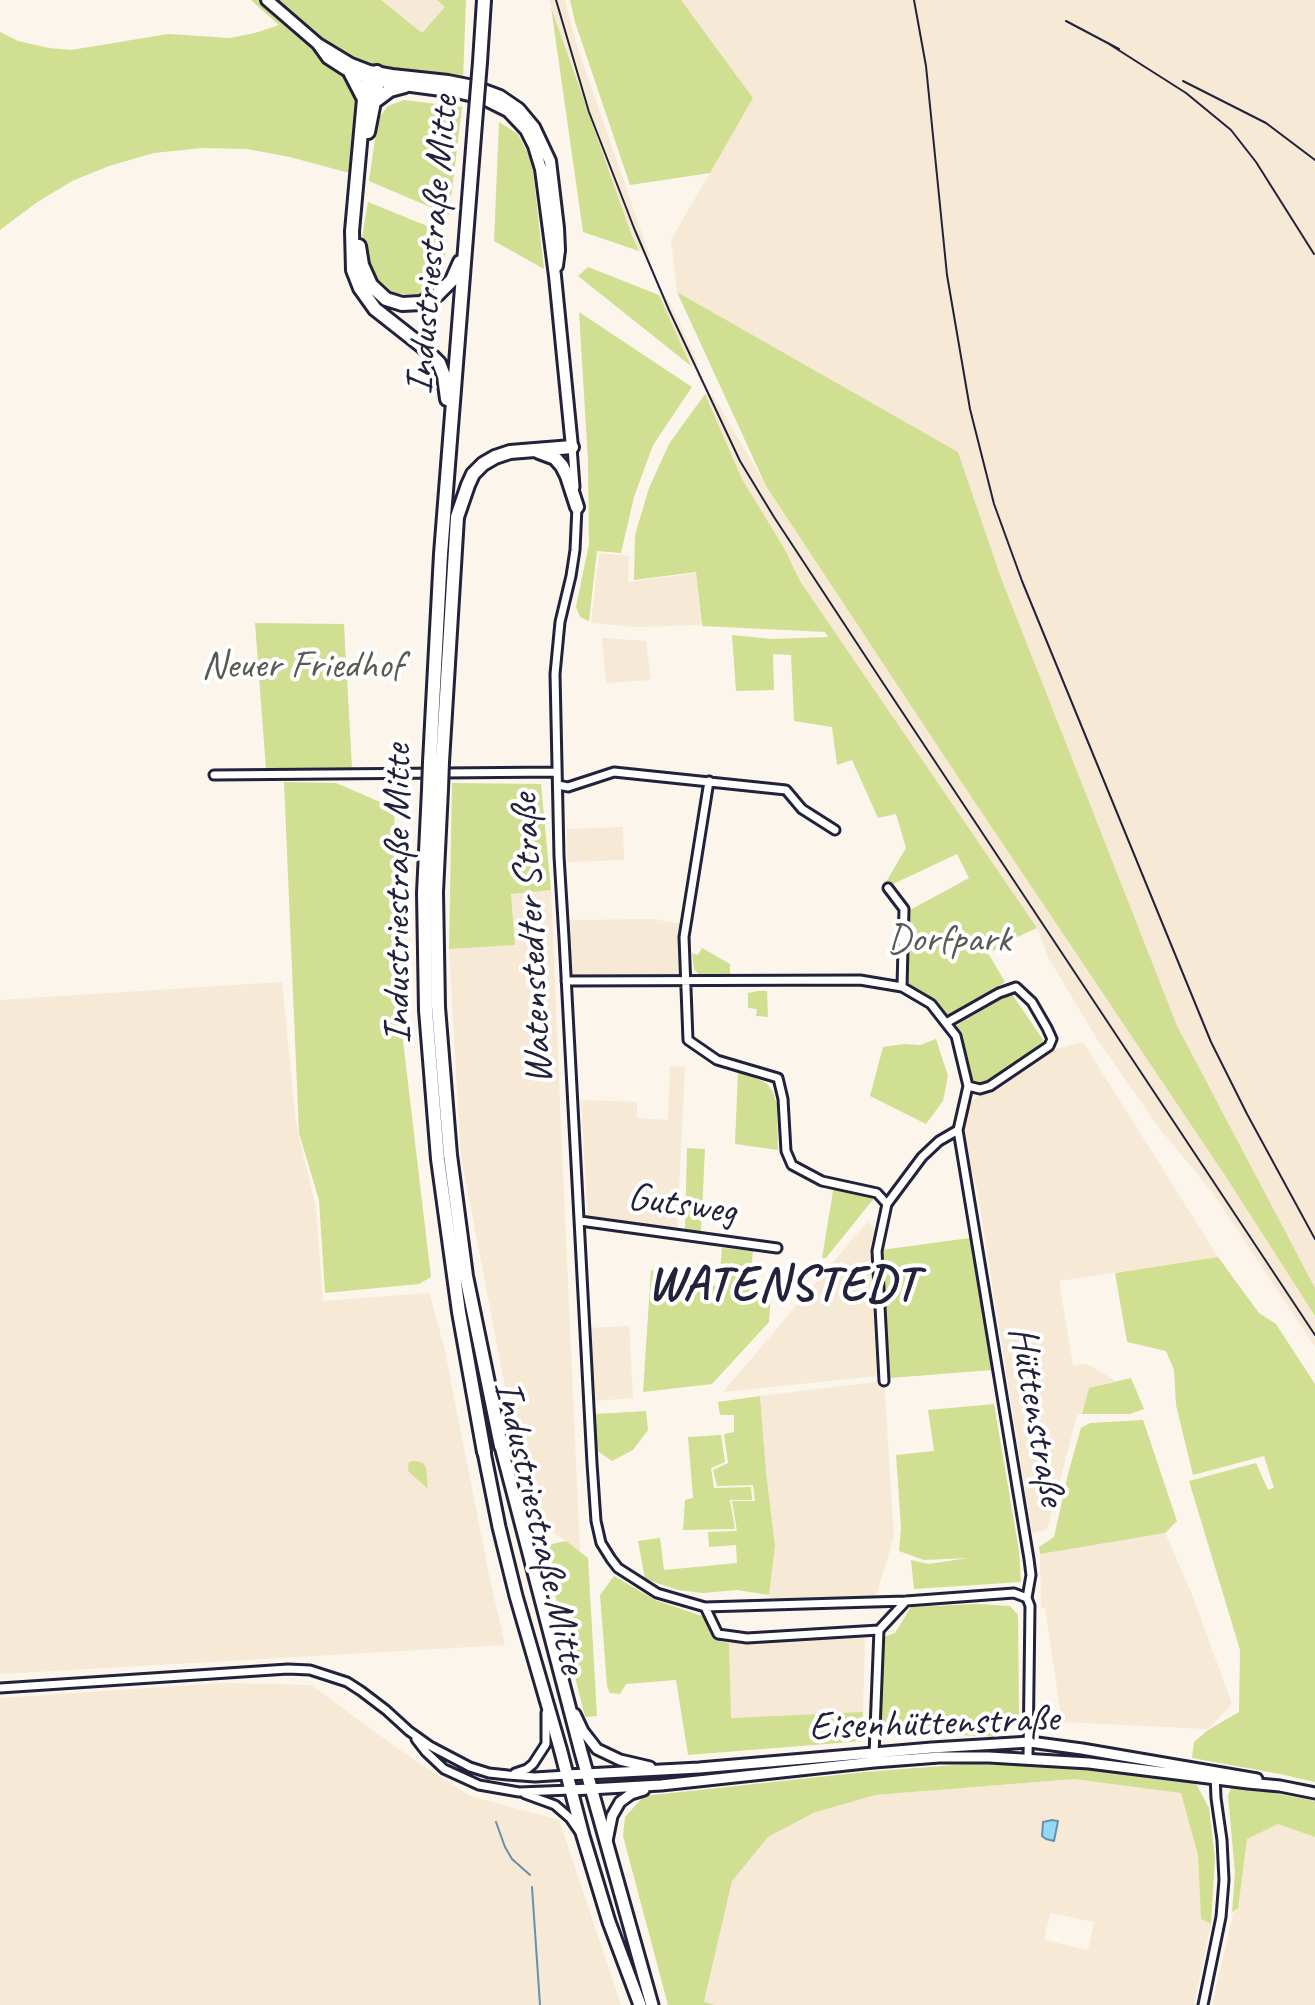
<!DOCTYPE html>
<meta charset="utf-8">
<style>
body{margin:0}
canvas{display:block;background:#fbf5ec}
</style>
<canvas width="1315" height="2005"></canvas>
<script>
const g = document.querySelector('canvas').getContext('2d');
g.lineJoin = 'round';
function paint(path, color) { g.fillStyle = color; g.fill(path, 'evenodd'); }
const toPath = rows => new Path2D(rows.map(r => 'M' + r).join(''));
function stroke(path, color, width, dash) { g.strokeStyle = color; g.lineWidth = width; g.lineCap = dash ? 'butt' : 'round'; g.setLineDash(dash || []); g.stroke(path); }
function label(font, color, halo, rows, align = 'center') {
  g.font = font + ' Caveat,sans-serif'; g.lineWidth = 8; g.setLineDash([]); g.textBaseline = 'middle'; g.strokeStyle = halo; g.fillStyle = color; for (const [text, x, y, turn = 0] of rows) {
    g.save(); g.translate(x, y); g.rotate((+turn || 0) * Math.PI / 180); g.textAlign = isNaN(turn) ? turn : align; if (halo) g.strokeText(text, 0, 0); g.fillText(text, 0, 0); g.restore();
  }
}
paint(toPath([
 [381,0,437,0,445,7,422,33],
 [549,0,565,0,576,43,650,257,639,251,632,236],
 [681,0,1315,0,1315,1288,1171,1016,1001,578,958,452,677,292,671,240,753,98],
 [659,295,669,301,699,365,691,366],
 [705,394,713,395,766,486,962,783,1228,1180,1315,1316,1315,1347,1213,1193,1160,1129,1097,1039,1048,957,1037,928,800,581,784,548,742,479],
 [599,553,629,556,628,582,696,573,701,625,636,627,591,623],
 [602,638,646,641,651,680,606,683],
 [623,827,624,860,567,862,567,829],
 [551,890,562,1150,580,1552,543,1524,506,1392,461,1156,449,949,515,945,511,893],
 [652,919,681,924,682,977,571,975,567,920],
 [282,982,296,1123,316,1208,323,1301,429,1293,444,1346,489,1575,505,1645,0,1674,0,1000],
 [1083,1042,1218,1257,1059,1281,1073,1365,1087,1364,1116,1381,1089,1388,1082,1414,1077,1415,1047,1530,1032,1533,978,1195,961,1127,968,1104,980,1095,1051,1050],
 [670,1066,685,1067,677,1230,588,1217,581,1100,637,1102,637,1118,668,1120],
 [867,1222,875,1229,871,1247,877,1376,723,1392],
 [629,1326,633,1398,592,1401,588,1328],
 [884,1381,894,1537,874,1602,772,1605,769,1595,775,1546,766,1472,760,1396],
 [1165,1533,1193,1597,1232,1704,1208,1729,1062,1722,1045,1608,1041,1608,1040,1554],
 [865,1638,863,1712,730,1718,729,1643],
 [225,1683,311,1685,407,1755,470,1796,559,1820,621,2005,0,2005,0,1698],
 [1074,1779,1182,1793,1198,1855,1201,1918,1211,1924,1194,2005,715,2005,704,2003,732,1881,768,1837,813,1813,875,1795],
 [1050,1913,1094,1922,1088,1950,1044,1940],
 [1278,1824,1315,1837,1315,2005,1212,2005,1233,1914,1236,1874,1235,1837]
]), '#f6e9d5');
paint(toPath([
 [251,0,381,0,422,33,445,7,437,0,466,0,463,80,376,69,353,174,290,157,247,149,202,148,154,153,109,166,72,181,36,203,0,230,0,32,18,41,49,48,71,50,168,34,230,38,255,33,279,25],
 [570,0,681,0,753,98,710,173,630,185,575,22],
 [551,7,632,236,639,251,583,232],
 [404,100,462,107,449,215,369,181,378,119,388,106],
 [499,122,518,134,532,162,544,269,494,241],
 [368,202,447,234,443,273,418,295,391,293,370,273,360,250],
 [588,267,659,295,691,366,578,276],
 [677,292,958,452,1001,578,1177,1026,1315,1288,1315,1316,1228,1180,962,783,766,486],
 [579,312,692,387,653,445,634,497,621,553,597,551,589,621,580,617,576,607,589,544,588,460],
 [705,394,742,479,784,548,800,581,1037,928,1002,944,1003,946,988,953,1005,982,948,1018,906,981,910,910,969,878,957,854,891,885,886,882,906,848,896,814,878,818,852,760,837,765,832,727,794,721,791,655,773,654,774,690,736,691,732,635,772,639,828,637,825,632,702,626,696,572,634,580,635,535,649,488,669,444],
 [255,623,344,624,352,768,266,769],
 [284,782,336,783,394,808,401,1024,431,1277,419,1284,325,1293,319,1200,299,1133],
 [452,783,541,784,551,890,511,894,515,945,449,949],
 [702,948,730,964,730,976,699,975,694,969,692,953,698,955],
 [758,991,767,991,768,1017,756,1016,757,1009,748,1008,748,993],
 [1011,993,1044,1041,990,1083,980,1087,970,1085,957,1032,954,1027],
 [936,1039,948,1076,943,1101,926,1124,870,1096,883,1047,904,1044,920,1045],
 [738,1072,762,1081,767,1084,773,1092,777,1105,778,1150,735,1144],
 [687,1148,705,1149,701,1232,685,1230],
 [834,1185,871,1193,875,1197,826,1258,822,1258],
 [970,1238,992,1370,890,1378,881,1250],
 [722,1248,753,1251,749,1293,771,1295,769,1322,712,1384,643,1392,651,1270,673,1281,719,1286],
 [1218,1257,1259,1313,1276,1324,1315,1384,1315,1782,1280,1774,1192,1758,1194,1742,1208,1730,1239,1712,1240,1650,1189,1481,1256,1463,1268,1490,1274,1488,1264,1456,1193,1475,1176,1405,1174,1370,1166,1351,1127,1342,1115,1273],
 [1131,1378,1144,1409,1130,1414,1082,1414,1089,1388],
 [760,1396,766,1472,775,1546,769,1595,737,1590,703,1593,678,1590,645,1579,638,1541,660,1538,664,1570,737,1563,736,1545,709,1547,708,1532,737,1531,732,1501,755,1501,753,1485,717,1486,713,1470,728,1463,724,1434,734,1432,734,1415,720,1415,718,1402],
 [994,1404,1019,1551,1021,1582,914,1589,911,1560,929,1564,968,1558,924,1560,899,1551,901,1527,896,1455,934,1451,928,1410],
 [646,1411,648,1430,633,1450,612,1461,596,1450,595,1414],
 [1143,1420,1177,1521,1165,1533,1040,1554,1039,1547,1054,1537,1069,1470,1081,1428,1090,1423],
 [721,1435,725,1462,711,1468,714,1488,751,1487,752,1500,730,1500,735,1529,683,1530,685,1500,693,1498,688,1437],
 [415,1461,423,1463,426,1468,428,1489,408,1471,409,1462],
 [566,1541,588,1558,597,1716,585,1717,543,1546],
 [614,1576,655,1600,705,1617,719,1641,729,1643,731,1718,863,1712,863,1741,688,1755,676,1680,626,1684,620,1694,610,1693,607,1686,600,1595],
 [977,1604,1010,1606,1018,1615,1019,1714,1008,1727,998,1737,872,1730,878,1639,895,1633,911,1607],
 [968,1764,1059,1765,1168,1774,1193,1778,1209,1808,1215,1858,1211,1924,1201,1919,1198,1855,1181,1793,1074,1779,875,1795,813,1813,768,1837,732,1881,704,2002,715,2005,668,2005,623,1836,625,1817,644,1796,865,1772],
 [1233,1785,1315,1801,1315,1837,1278,1824,1247,1839,1238,1908,1232,1912,1235,1873,1228,1795]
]), '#d1df92');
const water = toPath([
 [1052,1820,1058,1821,1054,1841,1046,1839,1042,1836,1043,1822,1052,1820]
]);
paint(water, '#95d9f6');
stroke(water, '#6790ab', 2);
stroke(toPath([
 [496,1822,505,1847,512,1859,530,1875],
 [532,1887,540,2005]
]), '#6790ab', 2);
const minor = toPath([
 [572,447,575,487],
 [577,507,575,550,571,576,560,622,555,674,559,856,564,938,592,1463,596,1521,601,1543,611,1559,618,1568,657,1593,705,1607,906,1601,1014,1593,1027,1598],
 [214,775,557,772],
 [709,781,684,937,688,1040,717,1060,778,1078,783,1099,786,1151,792,1165,822,1181,877,1193,887,1204],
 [558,785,568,787,614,772,786,790,802,809,835,830],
 [888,888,904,909,902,987],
 [566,981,860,980,902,987,931,1004,956,1036,968,1086,958,1130,1029,1559,1031,1575,1027,1598,1030,1606,1028,1758],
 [946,1023,999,993,1016,987,1032,1002,1047,1028,1052,1039,1049,1046,990,1086,980,1089,968,1086],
 [580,1221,777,1248],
 [884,1381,877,1251,887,1204,922,1157,939,1141,958,1130],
 [705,1607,718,1634,747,1638,879,1630],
 [0,1688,288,1669,310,1670,347,1682,361,1691,386,1710,409,1731,430,1746,470,1767,489,1773,508,1775,535,1777,567,1775],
 [416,1739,426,1752,444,1769,479,1785,519,1792,571,1790],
 [874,1755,879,1630,906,1601],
 [515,1773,527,1769,533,1764,546,1744,546,1713],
 [525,1794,555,1805,570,1818,579,1831],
 [1203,2005,1221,1917,1224,1880,1222,1840,1216,1798,1215,1774]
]);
const tertiary = toPath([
 [575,1714,583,1731,597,1749,620,1760,650,1767],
 [567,1775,699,1768,932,1748,1030,1742,1082,1749,1257,1779],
 [571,1790,661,1785,874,1762,939,1757,989,1757,1089,1763,1248,1783,1280,1786,1315,1793],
 [607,1841,612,1816,620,1802,631,1794,644,1790]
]);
const secondary = toPath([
 [267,0,318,44,351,64,369,71,392,75,448,81,473,86,500,96,519,109,534,127,550,161,558,228,559,250,557,266],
 [318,44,328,58,345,69,358,75,389,83,456,92,482,98,508,111,526,130,534,146,541,169,555,276,572,447]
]);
const primary = toPath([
 [501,1446,581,1752,652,2005],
 [484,1452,499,1527,516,1596,560,1748,583,1836,609,1922,640,2005]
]);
const trunk = toPath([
 [480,62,484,0],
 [350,72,364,99],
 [377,72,366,86,364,99,352,231,353,270,360,288,375,309,422,346,439,363,444,376,447,399],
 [374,102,390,90,405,86],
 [368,132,378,81,377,72],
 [359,246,362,265,371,285,386,299,402,304,421,303,438,294,452,280,460,262],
 [539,452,555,458,562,466,567,476,577,507],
 [430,762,441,554,475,123],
 [442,762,457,517,468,485,473,474,483,464,495,457,510,452,572,447],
 [441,789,436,892,438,1007,450,1155,466,1276,501,1446],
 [429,790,424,893,426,1010,438,1159,459,1312,484,1452]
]);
stroke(minor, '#22223b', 13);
stroke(tertiary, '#22223b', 15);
stroke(secondary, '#22223b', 16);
stroke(primary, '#22223b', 17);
stroke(trunk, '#22223b', 18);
stroke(minor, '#fff', 7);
stroke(tertiary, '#fff', 9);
stroke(secondary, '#fff', 10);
stroke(primary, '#fff', 11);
stroke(trunk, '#fff', 12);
stroke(toPath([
 [556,0,589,112,634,228,669,310,740,461,774,517,883,683,1315,1335],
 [914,0,926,66,947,275,970,409,994,504,1022,581,1211,1042,1247,1114,1315,1239],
 [1066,21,1119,49],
 [1109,44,1186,93,1231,130,1256,162,1314,254],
 [1183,81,1266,123,1315,160]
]), '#22223b', 2);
const trunkBridge = toPath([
 [475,123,480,62],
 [441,789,442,762],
 [429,790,430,762]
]);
stroke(trunkBridge, '#22223b', 18, []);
stroke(trunkBridge, '#fff', 12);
label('40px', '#22223b', '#fff', [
 ["Industriestraße Mitte",433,245,-85],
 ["Industriestraße Mitte",399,894,-90],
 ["Watenstedter Straße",533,939,-93],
 ["Gutsweg",682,1205,8],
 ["Hüttenstraße",1036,1416,80],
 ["Industriestraße Mitte",539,1527,77],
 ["Eisenhüttenstraße",934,1724,-2]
]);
label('40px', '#575b55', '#fff', [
 ["Neuer Friedhof",302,667],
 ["Dorfpark",949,941]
]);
g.letterSpacing = '2px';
label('bold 48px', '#22223b', '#fff', [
 ["WATENSTEDT",783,1286]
]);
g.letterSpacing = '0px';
</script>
